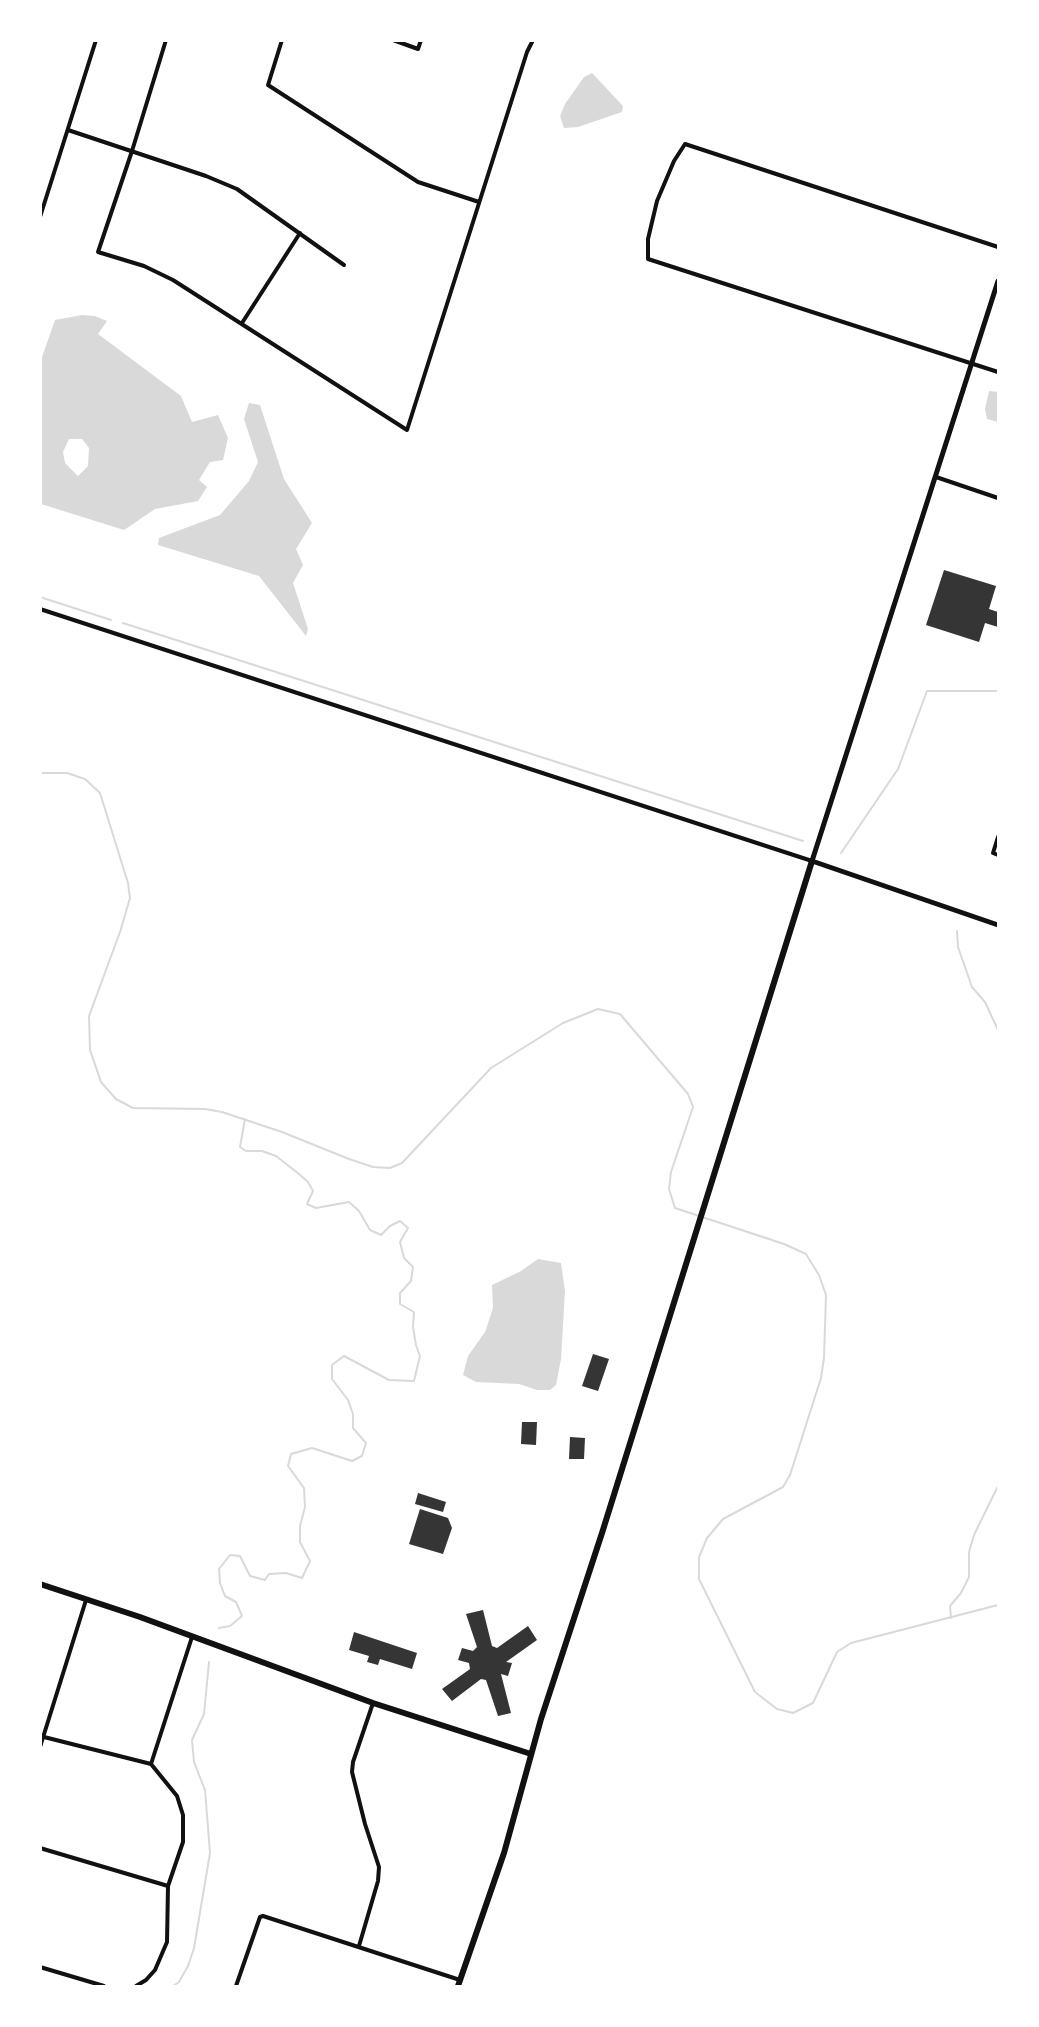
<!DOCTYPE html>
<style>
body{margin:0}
#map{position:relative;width:1039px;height:2027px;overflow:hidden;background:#fff;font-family:"Titillium Web",sans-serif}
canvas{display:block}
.frame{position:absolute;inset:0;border:42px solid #fff;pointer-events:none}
</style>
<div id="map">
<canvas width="1039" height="2027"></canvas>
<div class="frame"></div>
</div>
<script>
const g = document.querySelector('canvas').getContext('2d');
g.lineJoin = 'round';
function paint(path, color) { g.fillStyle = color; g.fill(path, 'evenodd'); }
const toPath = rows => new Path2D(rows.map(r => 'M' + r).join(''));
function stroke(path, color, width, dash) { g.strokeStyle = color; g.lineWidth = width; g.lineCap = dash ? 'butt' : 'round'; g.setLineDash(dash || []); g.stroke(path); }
paint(toPath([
 [592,73,623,106,622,112,578,127,564,128,560,116,565,104,584,77],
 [82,315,95,316,107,321,98,334,181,396,192,422,218,415,228,438,223,460,210,462,199,480,207,487,198,501,155,509,124,530,41,504,41,360,55,320],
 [69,439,82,439,89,448,88,466,78,476,65,463,63,452],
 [989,391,998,392,998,422,987,419,985,409],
 [249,403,260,405,284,479,312,523,296,549,303,565,293,583,308,629,306,636,259,576,158,545,159,538,220,515,249,481,258,462,244,419],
 [538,1259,561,1263,565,1291,561,1359,556,1385,550,1390,537,1390,519,1384,476,1382,463,1375,468,1356,485,1332,493,1308,492,1285,521,1271]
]), '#d9d9d9');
stroke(toPath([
 [40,597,111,620],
 [123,623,803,841],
 [40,773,67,773,85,779,100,793,128,883,130,898,120,932,89,1016,90,1050,101,1082,116,1099,133,1108,205,1109,222,1112,282,1132,349,1159,373,1167,390,1168,402,1163,491,1068,563,1023,598,1009,620,1014,688,1094,693,1107,671,1172,669,1189,675,1208,784,1244,806,1254,819,1275,826,1295,824,1358,821,1378,790,1475,783,1487,723,1519,707,1538,699,1557,699,1579,755,1692,777,1709,793,1713,813,1703,837,1652,851,1643,998,1605],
 [841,853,898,769,927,691,998,691],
 [957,931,958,947,972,987,985,1002,998,1030],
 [951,1618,950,1606,961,1593,969,1577,969,1552,974,1535,998,1486],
 [219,1628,230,1626,242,1616,236,1602,225,1596,220,1583,219,1569,230,1555,240,1556,250,1576,265,1580,269,1574,286,1573,302,1578,310,1561,300,1542,300,1526,305,1507,304,1488,288,1466,291,1454,312,1448,352,1461,362,1456,366,1443,353,1428,353,1414,348,1400,332,1379,332,1365,344,1356,389,1380,414,1381,420,1356,416,1345,413,1327,414,1312,400,1304,400,1293,411,1281,413,1267,404,1258,400,1242,408,1228,400,1221,390,1226,381,1235,370,1230,359,1211,349,1202,316,1208,307,1204,313,1191,308,1182,299,1174,276,1156,262,1151,246,1151,240,1147,245,1119],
 [173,1986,179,1982,188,1966,194,1948,210,1853,205,1790,194,1762,192,1740,204,1714,209,1662]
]), '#d9d9d9', 2);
paint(toPath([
 [944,570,996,586,989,609,998,612,998,627,985,623,979,642,926,625],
 [593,1354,609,1359,598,1391,582,1386],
 [522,1422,537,1422,536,1445,521,1444],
 [570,1437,585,1438,584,1459,569,1459],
 [418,1493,446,1502,443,1512,415,1504],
 [420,1509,448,1518,452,1528,443,1554,409,1544],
 [483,1610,492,1646,497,1648,528,1626,537,1640,506,1662,512,1663,508,1676,501,1674,511,1713,498,1716,486,1680,481,1679,452,1701,442,1689,470,1669,469,1663,458,1660,462,1648,473,1651,477,1647,466,1614],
 [354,1632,417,1653,412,1669,380,1659,378,1665,367,1662,369,1656,349,1650]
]), '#353535');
stroke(toPath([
 [166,40,132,151,98,252,144,266,173,280,407,430,527,52,533,40],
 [282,40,268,85,418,182,479,202],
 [393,40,418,49,421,40],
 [68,130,206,176,237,189,344,265],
 [40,217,96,40],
 [998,247,685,144,674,161,657,201,648,239,648,259,998,372],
 [242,323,300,233],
 [936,477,998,498],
 [40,609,812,861],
 [998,837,993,853,998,855],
 [44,1737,151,1764],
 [40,1747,86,1600],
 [40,1848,168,1886],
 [359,1946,378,1881,379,1867,365,1824,352,1772,353,1762,373,1703],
 [40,1967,104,1986],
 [136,1986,146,1980,155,1970,167,1942,168,1886,183,1842,183,1815,177,1796,151,1764,192,1637],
 [236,1986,260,1917,263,1916,460,1980]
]), '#111', 4);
stroke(toPath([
 [998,281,812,861,998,925]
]), '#111', 5);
stroke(toPath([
 [40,1584,140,1617,373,1703,531,1754],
 [458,1986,504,1853,541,1719,602,1533,812,861]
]), '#111', 6);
</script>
